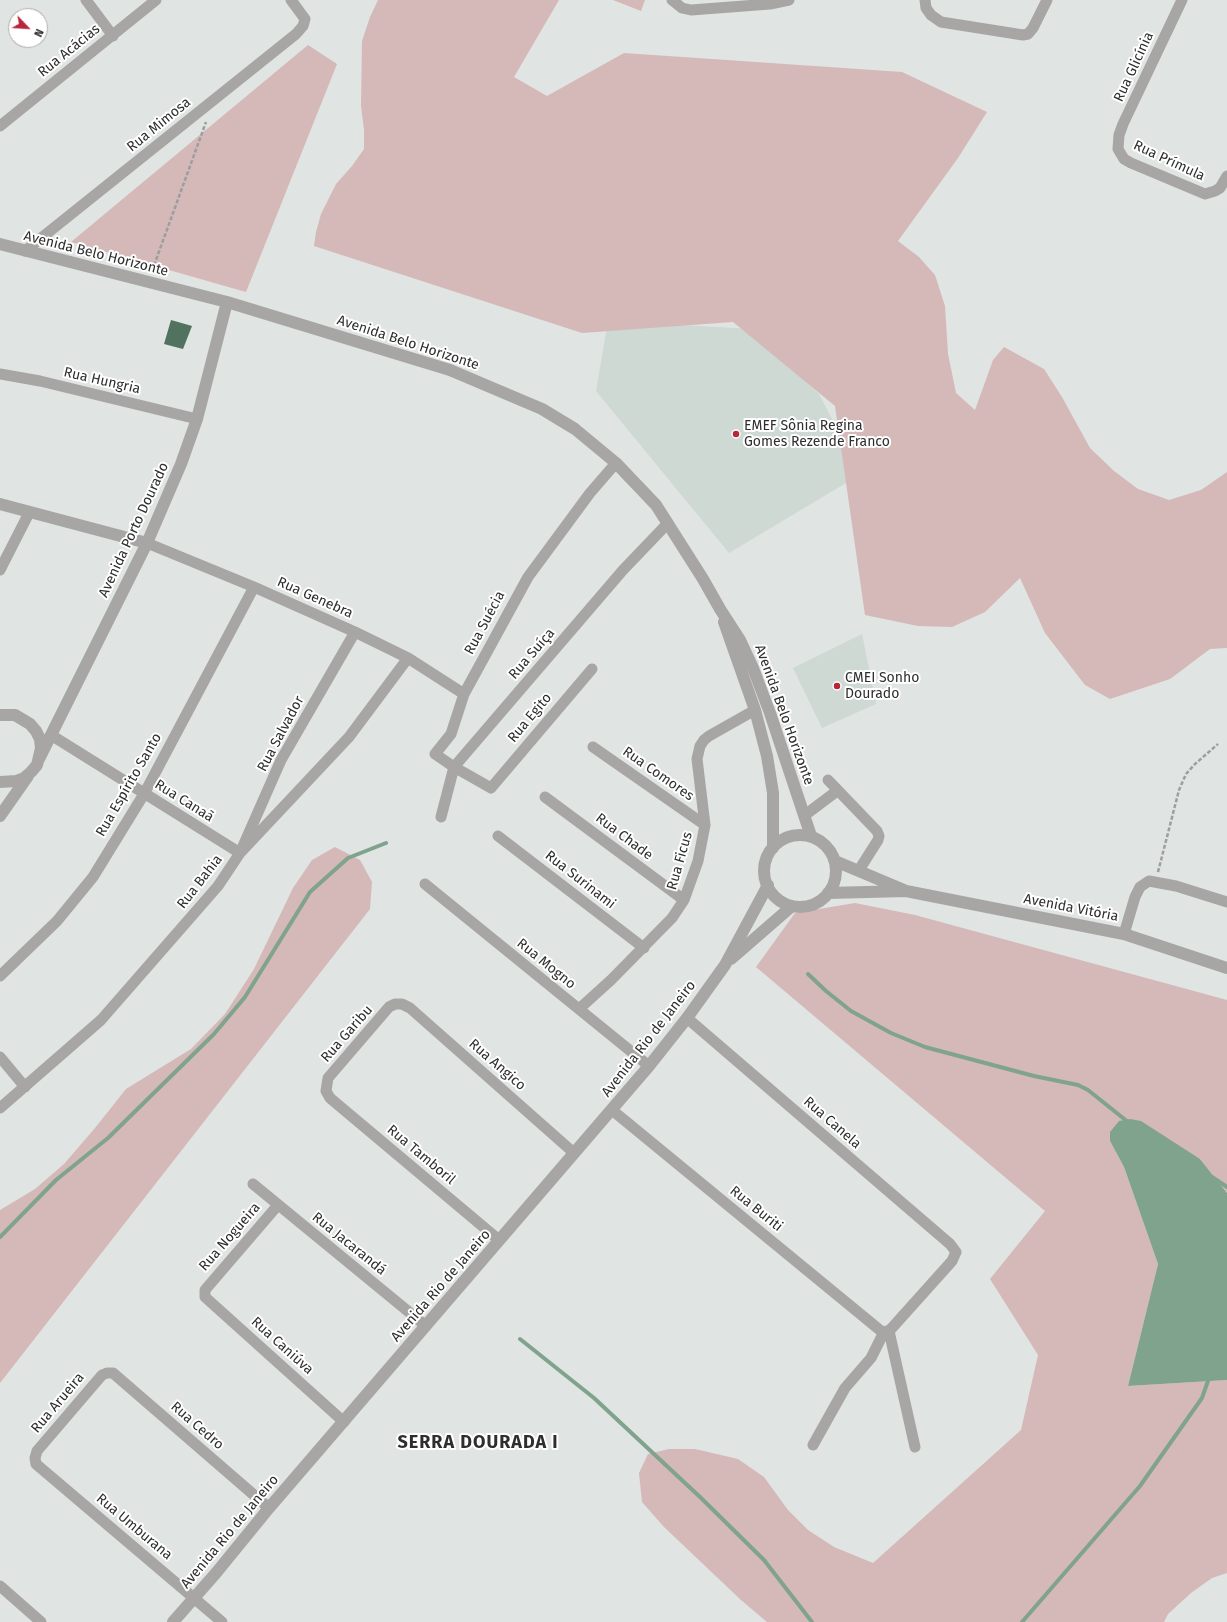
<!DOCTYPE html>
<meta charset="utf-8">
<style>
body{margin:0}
#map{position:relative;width:1227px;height:1622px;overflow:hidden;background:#e0e4e2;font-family:"Fira Sans",sans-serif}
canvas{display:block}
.north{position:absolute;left:8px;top:8px;width:40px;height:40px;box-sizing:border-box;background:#fff;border:1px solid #ababab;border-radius:50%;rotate:115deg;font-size:11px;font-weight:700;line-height:16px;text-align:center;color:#2d2e2d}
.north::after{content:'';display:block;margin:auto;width:14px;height:18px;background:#b8263a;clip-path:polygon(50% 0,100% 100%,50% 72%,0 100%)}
</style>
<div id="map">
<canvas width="1227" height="1622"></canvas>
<div class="north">N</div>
</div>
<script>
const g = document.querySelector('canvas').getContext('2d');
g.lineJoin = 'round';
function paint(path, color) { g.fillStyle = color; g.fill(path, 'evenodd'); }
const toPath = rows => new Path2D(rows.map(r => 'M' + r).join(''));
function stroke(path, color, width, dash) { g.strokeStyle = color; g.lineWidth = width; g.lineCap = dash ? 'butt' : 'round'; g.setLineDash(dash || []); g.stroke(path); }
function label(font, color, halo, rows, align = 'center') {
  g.font = font + ' "Fira Sans",sans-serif'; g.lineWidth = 4; g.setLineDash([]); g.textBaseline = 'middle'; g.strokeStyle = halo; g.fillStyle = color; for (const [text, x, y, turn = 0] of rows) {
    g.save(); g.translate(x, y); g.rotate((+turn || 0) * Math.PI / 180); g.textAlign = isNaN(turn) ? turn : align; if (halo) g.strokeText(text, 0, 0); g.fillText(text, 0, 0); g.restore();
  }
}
paint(toPath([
 [608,321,754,329,819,394,861,474,729,553,596,391],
 [862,634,876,704,822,728,793,668]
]), '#ced9d3');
paint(toPath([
 [378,0,559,0,514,77,547,96,624,53,902,72,987,112,958,158,898,241,919,257,935,275,945,306,948,354,956,393,975,410,993,360,1004,347,1044,369,1062,397,1090,448,1114,471,1138,489,1169,500,1201,490,1227,472,1227,648,1210,649,1170,679,1110,699,1085,685,1045,633,1020,578,985,612,952,627,918,626,865,615,835,406,733,322,582,333,314,246,316,232,321,214,336,184,352,166,364,149,364,130,361,106,362,41,370,17],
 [613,0,645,0,641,11],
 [308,45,337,64,246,292,71,242],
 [335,847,360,860,372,882,370,909,0,1383,0,1210,35,1189,64,1164,95,1128,126,1089,191,1049,225,1014,254,969,293,888,312,860],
 [855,903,915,915,1227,1000,1227,1193,1200,1159,1110,1141,1124,1167,1158,1264,1128,1386,1227,1380,1227,1573,1212,1578,1191,1593,1168,1614,1164,1622,767,1622,741,1600,664,1527,642,1502,639,1473,648,1454,669,1449,695,1449,738,1459,764,1477,788,1510,808,1530,834,1547,873,1563,1021,1430,1038,1355,990,1279,1045,1211,756,967,795,913]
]), '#d5b8b8');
paint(toPath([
 [1130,1119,1141,1121,1200,1159,1227,1193,1227,1380,1128,1386,1158,1264,1124,1167,1110,1141,1110,1132,1119,1121]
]), '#80a38e');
stroke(toPath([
 [808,974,826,991,851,1011,891,1033,925,1047,1034,1076,1078,1085,1088,1090,1128,1122],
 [1212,1177,1227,1187],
 [0,1237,56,1180,108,1138,214,1034,245,997,310,892,348,858,386,843],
 [520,1339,594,1398,700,1497,764,1560,812,1622],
 [1022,1622,1140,1486,1202,1398,1209,1378]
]), '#80a38e', 4);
paint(toPath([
 [171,320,192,326,183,349,164,344]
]), '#51725f');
stroke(toPath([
 [152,271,206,122],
 [1158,872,1179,790,1186,774,1195,764,1218,744]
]), '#9c9f9d', 2.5, [4, 2]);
stroke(toPath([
 [86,0,113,36],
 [672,0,682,8,691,10,770,4,789,0],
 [925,0,926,8,931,15,941,22,1023,35,1028,34,1033,28,1047,0],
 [1182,0,1123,124,1119,135,1118,149,1124,159,1131,163,1205,194,1215,191,1220,188,1227,176],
 [0,126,156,0],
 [25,251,296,34,303,26,305,19,291,0],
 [0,374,40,381,197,419],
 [147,543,254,587,355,632,408,658,464,694],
 [0,570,29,513],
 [592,669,491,788,454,767,435,754,451,734,464,694,528,577,590,493,616,463],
 [51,735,240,853,281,760,355,632],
 [593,747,705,825],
 [828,780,877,831,879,836,878,840,859,870],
 [545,797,684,900],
 [805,815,837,791],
 [441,817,454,767,623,570,668,523],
 [498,836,644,948],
 [425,884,649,1066],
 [1124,934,1135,897,1140,887,1149,881,1176,886,1227,902],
 [0,976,57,921,93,877,144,794,254,587],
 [579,1009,611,980,672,918,684,900,698,861,705,825,697,759,700,746,704,740,709,736,755,710],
 [0,1057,25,1087],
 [0,1108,101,1020,218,886,240,853,349,737,408,658],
 [612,1110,881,1331,886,1332,891,1329,952,1261,956,1252,950,1244,687,1018],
 [253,1184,426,1326],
 [278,1205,205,1290,205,1297,344,1422],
 [499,1240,330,1098,326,1091,328,1078,389,1007,395,1004,402,1004,410,1008,574,1153],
 [889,1331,915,1447],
 [813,1445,845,1388,871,1358,884,1332],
 [0,1586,41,1622],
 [222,1622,36,1464,35,1458,37,1451,102,1375,107,1373,113,1373,269,1508]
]), '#a8a6a5', 11);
stroke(toPath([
 [0,244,227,302,450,370,542,409,575,429,616,463,656,505,703,579,720,609,740,640,753,668,770,713,811,836],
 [0,504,147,543],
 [724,622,755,710,767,756,773,793,773,848],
 [0,715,15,715,30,724,36,731,40,739,41,748,37,765,31,772,24,778,16,781,0,782],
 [39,759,147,543,181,464,197,419,227,302],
 [0,816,28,776],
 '764 871a36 36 0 1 1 72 0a36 36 0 1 1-72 0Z',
 [835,861,904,890],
 [828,893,906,891,1124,934,1227,968],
 [731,959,792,906],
 [173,1622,216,1573,269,1508,649,1066,687,1018,725,965,768,885]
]), '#a8a6a5', 12);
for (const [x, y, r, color] of [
 [736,434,4,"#b8263a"],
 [837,686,4,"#b8263a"]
]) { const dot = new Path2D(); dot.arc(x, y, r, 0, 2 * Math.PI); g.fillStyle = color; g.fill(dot); stroke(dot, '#fff', 1.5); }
label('14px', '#2d2e2d', '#fff', [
 ["Rua Acácias",69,51,-39],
 ["Rua Glicínia",1134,67,-65],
 ["Rua Mimosa",159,125,-39],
 ["Rua Prímula",1169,161,25],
 ["Avenida Belo Horizonte",96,254,14],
 ["Avenida Belo Horizonte",408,343,18],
 ["Rua Hungria",102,381,13],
 ["Avenida Porto Dourado",134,530,-65],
 ["Rua Genebra",315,598,24],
 ["Rua Suécia",485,623,-62],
 ["Rua Suíça",532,654,-49],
 ["Avenida Belo Horizonte",784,715,70],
 ["Rua Egito",530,718,-50],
 ["Rua Salvador",281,734,-62],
 ["Rua Comores",658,774,35],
 ["Rua Espírito Santo",129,785,-60],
 ["Rua Canaã",184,801,32],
 ["Rua Chade",624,837,37],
 ["Rua Ficus",680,861,-74],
 ["Rua Surinami",580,880,38],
 ["Rua Bahia",200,882,-52],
 ["Avenida Vitória",1071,908,11],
 ["Rua Mogno",546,964,39],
 ["Rua Garibu",347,1034,-49],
 ["Avenida Rio de Janeiro",649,1039,-52],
 ["Rua Angico",497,1065,41],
 ["Rua Canela",832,1123,41],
 ["Rua Tamboril",421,1155,40],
 ["Rua Buriti",756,1209,39],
 ["Rua Nogueira",230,1237,-49],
 ["Rua Jacarandá",349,1244,39],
 ["Avenida Rio de Janeiro",441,1286,-49],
 ["Rua Caniúva",282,1346,42],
 ["Rua Arueira",58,1403,-50],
 ["Rua Cedro",197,1426,41],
 ["Rua Umburana",134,1527,40],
 ["Avenida Rio de Janeiro",230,1532,-50]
]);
label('14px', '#2d2e2d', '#fff', [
 ["EMEF Sônia Regina",744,426],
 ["Gomes Rezende Franco",744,442],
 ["CMEI Sonho",845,678],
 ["Dourado",845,694]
], 'left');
g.letterSpacing = '1px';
label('bold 18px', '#2d2e2d', '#fff', [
 ["SERRA DOURADA I",478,1443]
]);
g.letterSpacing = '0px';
</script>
